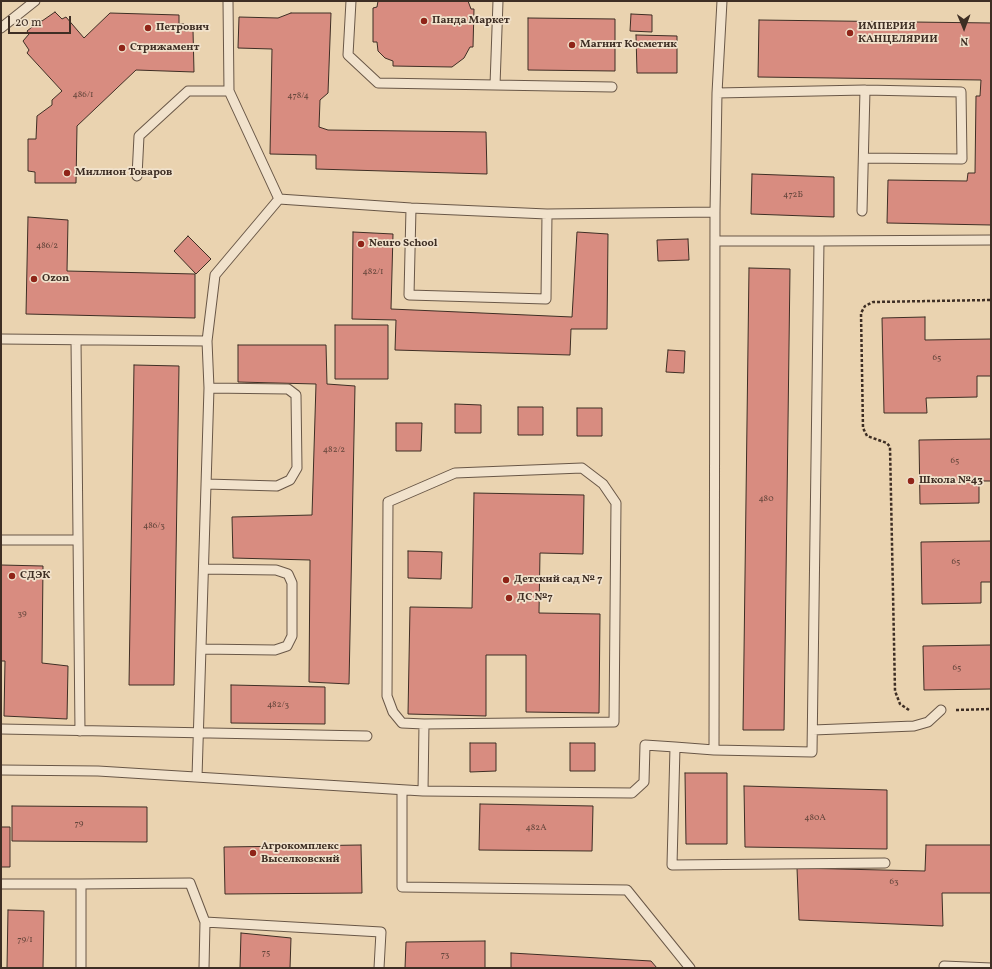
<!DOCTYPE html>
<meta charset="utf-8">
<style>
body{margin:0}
#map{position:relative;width:992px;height:969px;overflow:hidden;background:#ead3b0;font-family:Vollkorn,serif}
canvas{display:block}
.frame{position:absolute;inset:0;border:2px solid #3e2e24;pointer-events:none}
.north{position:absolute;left:944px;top:8px;width:40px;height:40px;-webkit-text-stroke:3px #f1e2cc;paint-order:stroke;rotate:179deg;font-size:11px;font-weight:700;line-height:16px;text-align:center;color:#3e2e24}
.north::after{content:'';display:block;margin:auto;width:14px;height:18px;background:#3e2e24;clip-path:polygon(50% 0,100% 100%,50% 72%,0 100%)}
.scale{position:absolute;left:8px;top:16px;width:63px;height:18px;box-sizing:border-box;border:2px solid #3e2e24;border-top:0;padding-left:5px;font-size:12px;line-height:14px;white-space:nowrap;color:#3e2e24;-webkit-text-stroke:3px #f1e2cc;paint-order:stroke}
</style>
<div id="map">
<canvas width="992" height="969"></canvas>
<div class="frame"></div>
<div class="north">N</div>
<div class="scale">20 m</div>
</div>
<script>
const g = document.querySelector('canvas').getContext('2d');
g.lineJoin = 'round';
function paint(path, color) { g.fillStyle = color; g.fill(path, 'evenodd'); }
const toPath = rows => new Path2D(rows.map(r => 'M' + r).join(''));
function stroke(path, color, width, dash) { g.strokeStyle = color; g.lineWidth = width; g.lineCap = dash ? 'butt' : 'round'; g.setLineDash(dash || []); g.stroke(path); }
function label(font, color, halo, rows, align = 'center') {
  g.font = font + ' Vollkorn,serif'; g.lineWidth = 3.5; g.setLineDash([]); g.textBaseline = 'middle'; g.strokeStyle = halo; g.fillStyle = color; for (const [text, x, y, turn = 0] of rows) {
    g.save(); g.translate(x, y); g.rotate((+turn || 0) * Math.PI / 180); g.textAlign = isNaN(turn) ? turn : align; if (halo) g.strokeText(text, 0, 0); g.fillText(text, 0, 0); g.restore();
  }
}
const building = toPath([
 [378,1,468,1,471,9,474,9,473,47,470,47,464,58,452,67,393,66,393,61,385,58,378,51,377,42,373,42,373,8,377,7,378,1],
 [55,12,62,19,66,17,84,38,110,13,179,15,179,24,184,24,184,31,193,30,194,72,136,70,77,126,76,183,35,183,35,172,28,171,28,139,36,139,37,116,52,105,52,100,62,91,27,53,29,50,23,41,29,34,27,31,41,20,42,21,55,12],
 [291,13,331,13,328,93,320,100,319,127,328,130,486,132,487,174,316,169,316,155,270,154,272,49,238,48,239,17,278,18,291,13],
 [631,14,652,15,652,32,630,31,631,14],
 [528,18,615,19,615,71,528,70,528,18],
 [759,20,991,23,991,225,887,223,888,180,967,181,968,173,975,173,976,96,980,96,981,80,758,77,759,20],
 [636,35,677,36,677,73,637,73,636,35],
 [752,174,834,177,834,217,751,214,752,174],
 [28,217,68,220,67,271,195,274,195,318,26,314,28,217],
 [353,232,393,234,391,309,572,317,577,232,608,234,607,329,571,329,570,355,395,350,396,320,352,319,353,232],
 [188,236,211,259,196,274,174,251,188,236],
 [688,239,689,260,658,261,657,240,688,239],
 [749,268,790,269,784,730,743,730,749,268],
 [925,317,925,340,991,339,991,376,977,376,977,397,926,398,927,413,884,413,882,318,925,317],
 [335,325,388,325,388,379,335,379,335,325],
 [238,345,326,345,327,384,355,386,349,684,309,682,310,560,233,558,232,517,312,515,316,384,238,382,238,345],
 [668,350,685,351,684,373,666,372,668,350],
 [134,365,179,366,174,685,129,685,134,365],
 [455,404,481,405,481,433,455,433,455,404],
 [518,407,543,407,543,435,518,435,518,407],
 [577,408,602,408,602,436,577,436,577,408],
 [396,423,422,423,421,451,396,451,396,423],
 [991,439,991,481,979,481,979,503,920,504,919,440,991,439],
 [474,493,584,495,583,554,540,553,539,613,600,614,599,713,526,712,526,655,486,655,486,716,408,714,410,607,472,608,474,493],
 [991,541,991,582,981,582,981,603,922,604,921,542,991,541],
 [408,551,442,552,441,579,408,578,408,551],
 [1,565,43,566,42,663,68,666,67,719,4,716,5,661,1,661,1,565],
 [991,645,991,689,924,690,923,646,991,645],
 [231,685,325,687,325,724,231,723,231,685],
 [470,743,496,743,496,771,470,772,470,743],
 [570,743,595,743,595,771,570,771,570,743],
 [685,773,727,773,727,844,686,844,685,773],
 [744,786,887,790,887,849,745,847,744,786],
 [480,804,593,806,592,851,479,850,480,804],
 [12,806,147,807,147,842,12,841,12,806],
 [1,827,10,827,10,867,1,867,1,827],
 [361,845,362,893,225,894,224,847,361,845],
 [926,845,991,845,991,893,942,893,943,926,799,920,797,868,925,871,926,845],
 [8,910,44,911,43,968,7,968,8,910],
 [241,933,291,938,290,968,240,968,241,933],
 [485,941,485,968,405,968,406,942,485,941],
 [511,953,651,961,657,968,511,968,511,953]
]);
paint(building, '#d88c80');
stroke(building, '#3e2e24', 1);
const service = toPath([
 [228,1,229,91,279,199],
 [351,1,348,55,378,83,495,85,498,1],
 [1,28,35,1],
 [495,85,612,87],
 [717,93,865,90,961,92,962,159,865,158],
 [137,176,139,136,188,91,229,91],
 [411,208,409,295,546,299,547,214],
 [862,211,865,90],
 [716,241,819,241,812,752,714,750,715,212,717,93,722,1],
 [819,241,991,240],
 [1,339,207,341,209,388,197,777],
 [76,340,80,731],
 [207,341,215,275,279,199,411,208,547,214,715,212],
 [206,484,277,486,290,480,297,468,296,395,288,389,209,388],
 [1,540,78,540],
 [201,649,275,650,287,646,292,636,292,583,288,574,276,570,204,569],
 [1,729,367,736],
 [813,730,914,726,928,722,941,710],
 [714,750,675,747,672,865,885,863],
 [1,770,98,771,423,791,632,793,644,782,645,745,675,747],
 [402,790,402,887,627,890,690,968],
 [423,791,424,724,402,723,393,712,387,696,388,502,455,473,582,468,603,484,616,503,614,722,424,724],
 [1,884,81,884,81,968],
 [81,884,190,883,205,922,204,968],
 [205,922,381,932,379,968],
 [944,966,991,968]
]);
stroke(service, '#695747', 11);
stroke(toPath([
 [909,710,900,704,895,691,890,447,887,443,867,436,863,428,861,313,865,306,873,302,991,300],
 [956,710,991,709]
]), '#3e2e24', 2.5, [3, 2]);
stroke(service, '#f1e2cc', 9);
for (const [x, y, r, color] of [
 [424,21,4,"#8f2418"],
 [148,28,4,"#8f2418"],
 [850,33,4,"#8f2418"],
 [572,45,4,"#8f2418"],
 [122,48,4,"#8f2418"],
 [67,173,4,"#8f2418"],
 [361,244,4,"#8f2418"],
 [34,279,4,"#8f2418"],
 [911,481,4,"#8f2418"],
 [12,576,4,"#8f2418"],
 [506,580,4,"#8f2418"],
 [509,598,4,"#8f2418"],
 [253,853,4,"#8f2418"]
]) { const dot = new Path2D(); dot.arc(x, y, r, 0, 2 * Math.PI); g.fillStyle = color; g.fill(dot); stroke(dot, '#f1e2cc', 1.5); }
label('9px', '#64463b', null, [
 ["486/1",83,95],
 ["478/4",298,96],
 ["472Б",793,195],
 ["486/2",47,246],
 ["482/1",373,272],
 ["65",937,358],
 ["482/2",334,450],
 ["65",955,461],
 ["480",766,499],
 ["486/3",154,526],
 ["65",956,562],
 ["39",22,614],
 ["65",957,668],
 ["482/3",278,705],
 ["480А",815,818],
 ["79",79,824],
 ["482А",536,828],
 ["63",894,882],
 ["79/1",25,940],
 ["75",266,953],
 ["73",445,955]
]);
label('bold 11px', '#3e2e24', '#f1e2cc', [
 ["Панда Маркет",432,21],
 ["ИМПЕРИЯ",858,27],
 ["КАНЦЕЛЯРИИ",858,40],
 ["Петрович",156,28],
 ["Магнит Косметик",580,45],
 ["Стрижамент",130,48],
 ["Миллион Товаров",75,173],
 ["Neuro School",369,244],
 ["Ozon",42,279],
 ["Школа №43",919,481],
 ["СДЭК",20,576],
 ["Детский сад № 7",514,580],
 ["ДС №7",517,598],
 ["Агрокомплекс",261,847],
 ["Выселковский",261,860]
], 'left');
</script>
